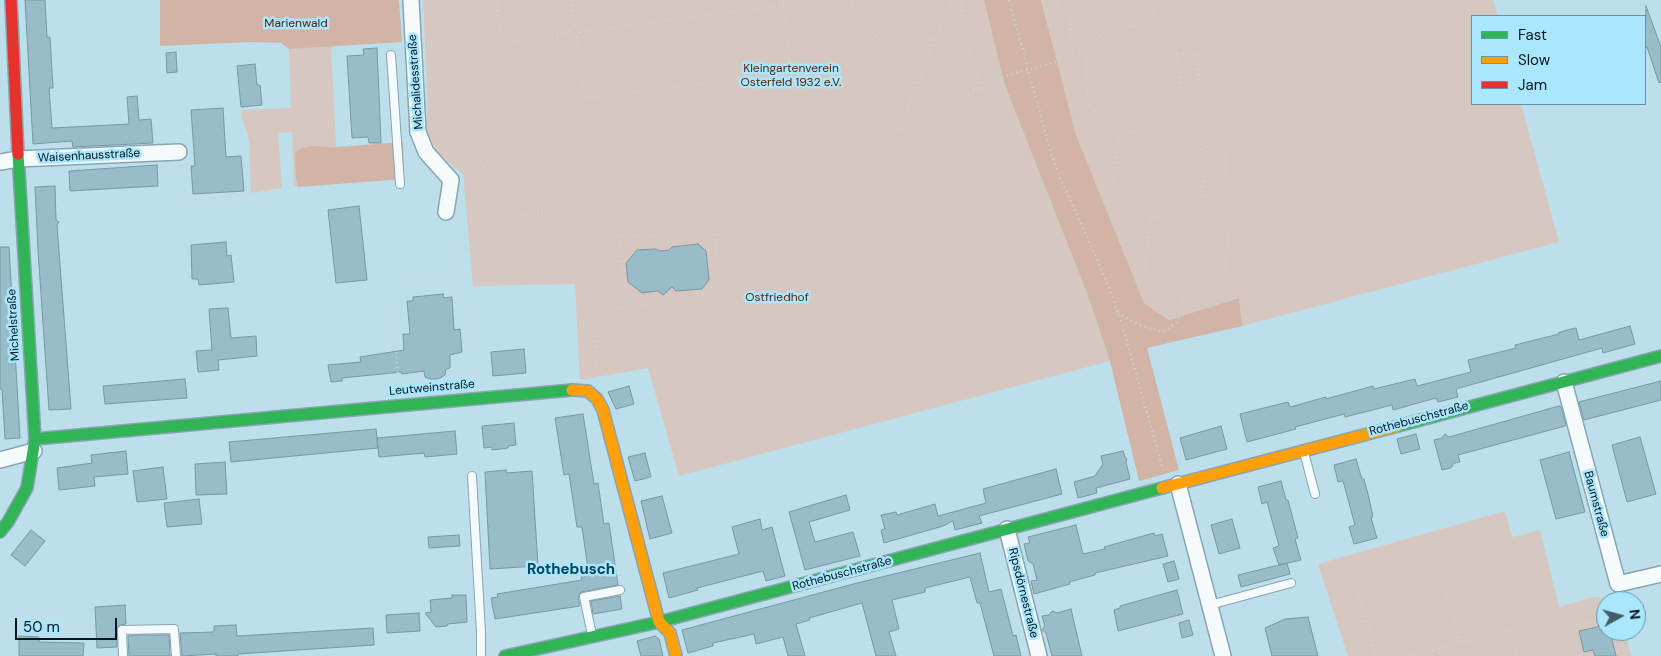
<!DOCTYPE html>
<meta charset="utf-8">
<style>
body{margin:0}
#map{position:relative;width:1661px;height:656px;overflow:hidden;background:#bddeeb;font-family:"DM Sans",sans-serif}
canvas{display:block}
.legend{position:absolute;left:1471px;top:15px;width:175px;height:90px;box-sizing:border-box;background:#aae6fe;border:1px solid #6693a5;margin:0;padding:6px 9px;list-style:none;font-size:15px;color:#011720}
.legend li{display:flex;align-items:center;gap:10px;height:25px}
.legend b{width:25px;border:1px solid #6693a5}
.north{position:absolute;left:1596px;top:591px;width:50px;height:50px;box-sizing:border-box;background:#aae6fe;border:1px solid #6693a5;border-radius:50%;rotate:83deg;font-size:14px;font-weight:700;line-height:20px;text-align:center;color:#011720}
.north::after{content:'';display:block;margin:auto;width:18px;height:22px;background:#435d67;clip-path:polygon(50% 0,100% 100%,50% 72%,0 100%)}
.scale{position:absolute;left:15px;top:618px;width:102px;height:22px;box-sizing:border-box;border:2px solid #011720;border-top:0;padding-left:6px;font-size:15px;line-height:18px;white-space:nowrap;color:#011720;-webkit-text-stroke:4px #aae6fe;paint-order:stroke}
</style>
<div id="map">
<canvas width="1661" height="656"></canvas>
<ul class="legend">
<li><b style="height:6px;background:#30b455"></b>Fast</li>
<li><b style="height:6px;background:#ff9f0a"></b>Slow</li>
<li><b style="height:6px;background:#e5322d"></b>Jam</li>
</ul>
<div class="north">N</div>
<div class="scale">50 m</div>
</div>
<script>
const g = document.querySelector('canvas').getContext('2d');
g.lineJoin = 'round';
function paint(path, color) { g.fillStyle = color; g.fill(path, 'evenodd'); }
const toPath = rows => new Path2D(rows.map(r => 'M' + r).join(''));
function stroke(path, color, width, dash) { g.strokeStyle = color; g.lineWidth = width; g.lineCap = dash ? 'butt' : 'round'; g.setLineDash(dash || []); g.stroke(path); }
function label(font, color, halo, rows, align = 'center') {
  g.font = font + ' "DM Sans",sans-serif'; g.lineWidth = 5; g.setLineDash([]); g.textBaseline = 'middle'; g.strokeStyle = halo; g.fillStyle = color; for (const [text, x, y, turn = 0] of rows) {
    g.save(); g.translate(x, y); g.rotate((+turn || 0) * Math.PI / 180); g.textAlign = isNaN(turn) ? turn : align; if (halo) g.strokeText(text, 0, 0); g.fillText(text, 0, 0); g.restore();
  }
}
paint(toPath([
 [423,0,984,0,1004,83,1087,293,1110,361,679,476,648,368,580,380,575,284,473,286,463,174,437,153,425,128,428,107],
 [1041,0,1493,0,1498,16,1472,16,1472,104,1521,104,1559,242,1242,326,1238,298,1169,320,1144,303,1076,135],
 [331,46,336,147,311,146,296,178,298,187,294,187,292,132,278,133,282,188,251,193,249,140,246,129,241,117,242,110,291,108,289,49],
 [1505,511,1512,537,1540,530,1559,607,1593,597,1617,599,1617,601,1606,601,1606,631,1625,631,1631,656,1348,656,1318,564]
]), '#d6c8c1');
paint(toPath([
 [160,0,399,0,402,42,289,49,281,43,253,42,160,46],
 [984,0,1041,0,1076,135,1144,303,1169,320,1239,298,1242,326,1147,348,1179,470,1139,481,1110,361,1087,293,1004,83],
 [403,142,404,179,298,187,296,179,295,152,302,148,311,146,336,147]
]), '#d2b4a6');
const building = toPath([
 [25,0,45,0,47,37,50,37,53,88,49,88,52,128,129,124,127,97,137,96,139,120,151,119,153,143,73,147,72,141,33,144,25,0],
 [1646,6,1661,47,1661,82,1659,83,1647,47,1645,48,1646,6],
 [377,48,381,143,369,143,368,137,352,138,347,56,364,55,363,49,377,48],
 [176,52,177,72,167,73,166,53,176,52],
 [255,64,257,85,260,85,262,105,241,107,237,66,255,64],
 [223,108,226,157,241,156,244,191,193,194,191,166,195,166,191,110,223,108],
 [157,165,158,186,70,191,69,171,157,165],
 [55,186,56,220,59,222,57,225,71,409,49,410,38,251,35,187,55,186],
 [359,206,367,280,336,283,328,210,359,206],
 [226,242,227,256,231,255,234,282,199,285,198,279,192,279,191,245,226,242],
 [698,244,706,251,709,280,702,289,676,291,672,287,663,295,658,291,642,293,628,282,626,263,637,250,656,249,660,251,669,250,672,247,698,244],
 [0,247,9,247,20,438,5,439,2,389,0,389,0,247],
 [443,294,444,298,452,297,454,330,460,329,462,352,450,355,450,368,446,369,445,375,438,379,430,379,425,377,424,371,402,374,401,372,342,378,342,381,331,382,328,365,361,362,360,357,404,350,403,334,410,334,407,301,413,301,413,297,443,294],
 [228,308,231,338,256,336,257,356,218,360,219,370,198,372,196,351,212,350,209,309,228,308],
 [1630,326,1635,344,1603,353,1602,348,1456,389,1458,397,1438,402,1436,398,1393,410,1392,405,1345,417,1344,414,1295,427,1296,429,1247,442,1240,414,1288,402,1290,407,1326,397,1326,399,1373,386,1374,389,1415,379,1417,386,1471,372,1468,360,1516,348,1515,345,1559,334,1558,333,1567,330,1576,328,1579,340,1630,326],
 [524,349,526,373,493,376,491,352,524,349],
 [185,379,187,398,105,404,103,386,185,379],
 [1661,381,1661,400,1584,420,1579,402,1661,381],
 [629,386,634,404,616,409,608,392,629,386],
 [1559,406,1561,407,1566,425,1565,426,1458,455,1460,462,1454,463,1451,468,1442,470,1434,440,1442,438,1445,434,1449,437,1559,406],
 [583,414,594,484,598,483,604,524,609,523,618,585,581,592,578,598,580,606,495,619,491,598,498,597,497,594,582,580,581,577,589,576,582,527,577,527,569,474,564,475,555,418,583,414],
 [514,423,516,445,508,446,508,448,492,450,492,447,484,448,482,426,514,423],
 [1221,426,1227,449,1186,460,1180,438,1221,426],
 [376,429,378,448,231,462,229,442,376,429],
 [455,431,457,454,425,457,424,453,379,457,377,438,455,431],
 [1416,434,1420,449,1401,454,1397,439,1416,434],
 [1640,437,1656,494,1627,502,1612,445,1640,437],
 [126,451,128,474,94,477,95,486,59,490,57,468,92,463,91,455,126,451],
 [1123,451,1125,457,1127,459,1126,462,1130,479,1096,488,1097,493,1078,498,1074,482,1095,476,1103,464,1101,456,1123,451],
 [1569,452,1585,512,1556,519,1540,460,1569,452],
 [645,453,651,477,635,481,628,457,645,453],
 [1356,459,1362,479,1364,479,1369,498,1373,517,1371,518,1377,538,1354,544,1349,527,1355,525,1343,481,1338,482,1334,465,1356,459],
 [225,462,227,494,196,495,195,464,225,462],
 [163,467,167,499,137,502,133,471,163,467],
 [1056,469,1062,494,979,516,982,523,955,530,953,521,943,526,884,543,881,530,885,529,881,515,896,512,897,515,935,504,938,516,964,509,986,503,983,489,1056,469],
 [506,470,506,473,532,471,538,566,490,569,485,472,506,470],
 [1281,481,1286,500,1288,500,1298,538,1295,539,1301,560,1279,565,1287,563,1290,574,1241,587,1238,575,1279,565,1273,548,1279,546,1267,502,1262,504,1258,487,1281,481],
 [846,495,850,510,809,522,815,542,853,532,860,556,805,570,789,512,846,495],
 [662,496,672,533,650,539,641,501,662,496],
 [199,499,202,524,167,527,164,503,199,499],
 [760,519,762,530,772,527,785,576,766,581,763,571,697,588,698,590,669,598,663,573,739,554,732,527,760,519],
 [1232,519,1240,548,1219,554,1211,525,1232,519],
 [1076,525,1083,554,1105,549,1104,547,1154,533,1155,536,1162,534,1168,556,1095,573,1095,575,1069,582,1070,584,1034,594,1031,581,1037,580,1033,564,1028,561,1024,544,1030,543,1028,537,1076,525],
 [31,530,45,541,25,566,11,555,31,530],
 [459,535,460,546,429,548,428,537,459,535],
 [980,553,989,592,1001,589,1013,636,1016,635,1021,656,994,656,980,603,977,603,970,577,925,588,925,592,892,600,899,629,889,632,896,656,876,656,862,603,809,618,810,620,796,624,805,656,788,656,783,637,756,644,754,634,713,643,713,646,688,653,682,630,857,583,980,553],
 [1174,561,1179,579,1168,582,1163,564,1174,561],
 [1177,590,1183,614,1118,631,1114,610,1120,608,1120,606,1177,590],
 [452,595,466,595,467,622,448,624,447,626,436,627,425,613,431,612,430,600,452,598,452,595],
 [620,596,622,609,593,614,591,601,620,596],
 [125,605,126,624,120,625,117,628,117,647,97,648,95,607,125,605],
 [1071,609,1082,656,1052,656,1046,633,1042,630,1045,626,1042,616,1049,615,1052,611,1057,613,1071,609],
 [419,613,420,631,387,633,386,615,419,613],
 [1308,617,1318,656,1272,656,1265,628,1285,619,1308,617],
 [1189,620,1193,635,1182,638,1179,623,1189,620],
 [236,625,237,636,373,628,374,645,238,654,238,656,216,656,216,654,182,656,180,633,214,632,214,626,236,625],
 [1606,625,1606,631,1610,631,1616,656,1595,656,1593,650,1584,652,1579,631,1606,625],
 [140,635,169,635,170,656,129,656,128,636,140,635],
 [19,636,39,637,39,642,84,643,83,656,19,656,19,636],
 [655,636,659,639,663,656,641,656,637,641,655,636]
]);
paint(building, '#98bcc9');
stroke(building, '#7998a3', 1);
const lane = toPath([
 [391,55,400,184],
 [1304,452,1315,494],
 [472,476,481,632,481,656],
 [1210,605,1291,583],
 [592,635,584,597,620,590],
 [123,656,122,630,174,629,176,656]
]);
const street = toPath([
 [411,0,418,132,426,152,451,180,446,212],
 [0,162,18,159,179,152],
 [1564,382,1618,584,1661,574],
 [0,460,34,451],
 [1178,484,1223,656],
 [1007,529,1039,656]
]);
const fast = toPath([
 [1398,426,1661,356],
 [35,439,572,390],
 [0,532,8,522,27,488,35,439,18,154],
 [505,656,659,622,1162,488]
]);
const slow = toPath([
 [572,390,588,391,597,399,603,410,659,622,670,633,676,656],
 [1162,488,1398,426]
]);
const jam = toPath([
 [11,0,18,154]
]);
stroke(lane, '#88a5b1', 10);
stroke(street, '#88a5b1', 18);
stroke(fast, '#88a5b1', 14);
stroke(slow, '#88a5b1', 14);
stroke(jam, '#88a5b1', 14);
stroke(toPath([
 [496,0,501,43,570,32,571,28,574,26,577,27,580,32,576,37,571,35,570,32],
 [571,0,574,26],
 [851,0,850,3,884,47,935,39,952,0],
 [960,0,970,52,982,88,1002,77],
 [1009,0,1049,146,1059,176,1098,261,1113,298,1125,334,1163,470],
 [1057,0,1056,9,1106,40],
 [1070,19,1073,57,1086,51,1088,106,1133,132,1182,110,1178,54,1132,26,1086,51],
 [1132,26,1154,13,1155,0],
 [580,32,784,5],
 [576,37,584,98,791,72,783,0],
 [1178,54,1197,53,1201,103,1183,110],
 [430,114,466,143,496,183,516,198,546,213],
 [900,130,935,39,976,91],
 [1133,132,1117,140,1113,189,1151,217,1159,218,1201,198,1207,148,1166,118],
 [181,165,185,200,288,192],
 [1201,198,1223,190,1227,149,1207,148],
 [1151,217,1144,271,1183,299,1223,281,1229,233,1192,203],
 [618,236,628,307,663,304,672,316,724,277,716,255,715,234],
 [451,261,492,230,526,214,547,214,571,220,602,232,618,236,715,234,788,190,982,88],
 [454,276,468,321,474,382],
 [1118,313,1140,325,1163,332,1177,322,1183,299],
 [598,377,594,332,595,326,600,318,613,310,628,307],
 [399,388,391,287,454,276,448,226],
 [1119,568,1120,572,1182,555],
 [1441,574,1460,643],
 [1358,592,1376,656],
 [1135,627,1136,631,1198,615],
 [1511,630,1517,656],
 [1619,631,1625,656],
 [1438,648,1440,656],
 [1408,656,1511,630,1548,619,1609,595,1611,601],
 [1579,656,1573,632,1578,625,1606,617]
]), '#cad5d9', 2.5, [1, 4]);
stroke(lane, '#f5fafc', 8);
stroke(street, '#f5fafc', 15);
stroke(fast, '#30b455', 11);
stroke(slow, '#ff9f0a', 11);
stroke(jam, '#e5322d', 11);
stroke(toPath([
 [1002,77,1073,57]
]), '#cad5d9', 2.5, [1, 4]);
label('12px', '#572408', '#aae6fe', [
 ["Marienwald",296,24],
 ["Kleingartenverein",791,69],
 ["Osterfeld 1932 e.V.",791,83],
 ["Ostfriedhof",777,298]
]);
label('12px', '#011720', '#aae6fe', [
 ["Michalidesstraße",416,82,-94],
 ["Waisenhausstraße",89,156,-3],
 ["Michelstraße",14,325,-93],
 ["Leutweinstraße",432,388,-5],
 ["Rothebuschstraße",1419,419,-15],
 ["Baumstraße",1596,504,75],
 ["Rothebuschstraße",842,574,-15],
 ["Ripsdörnestraße",1023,593,76]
]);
label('bold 15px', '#004559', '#aae6fe', [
 ["Rothebusch",571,570]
]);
</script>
